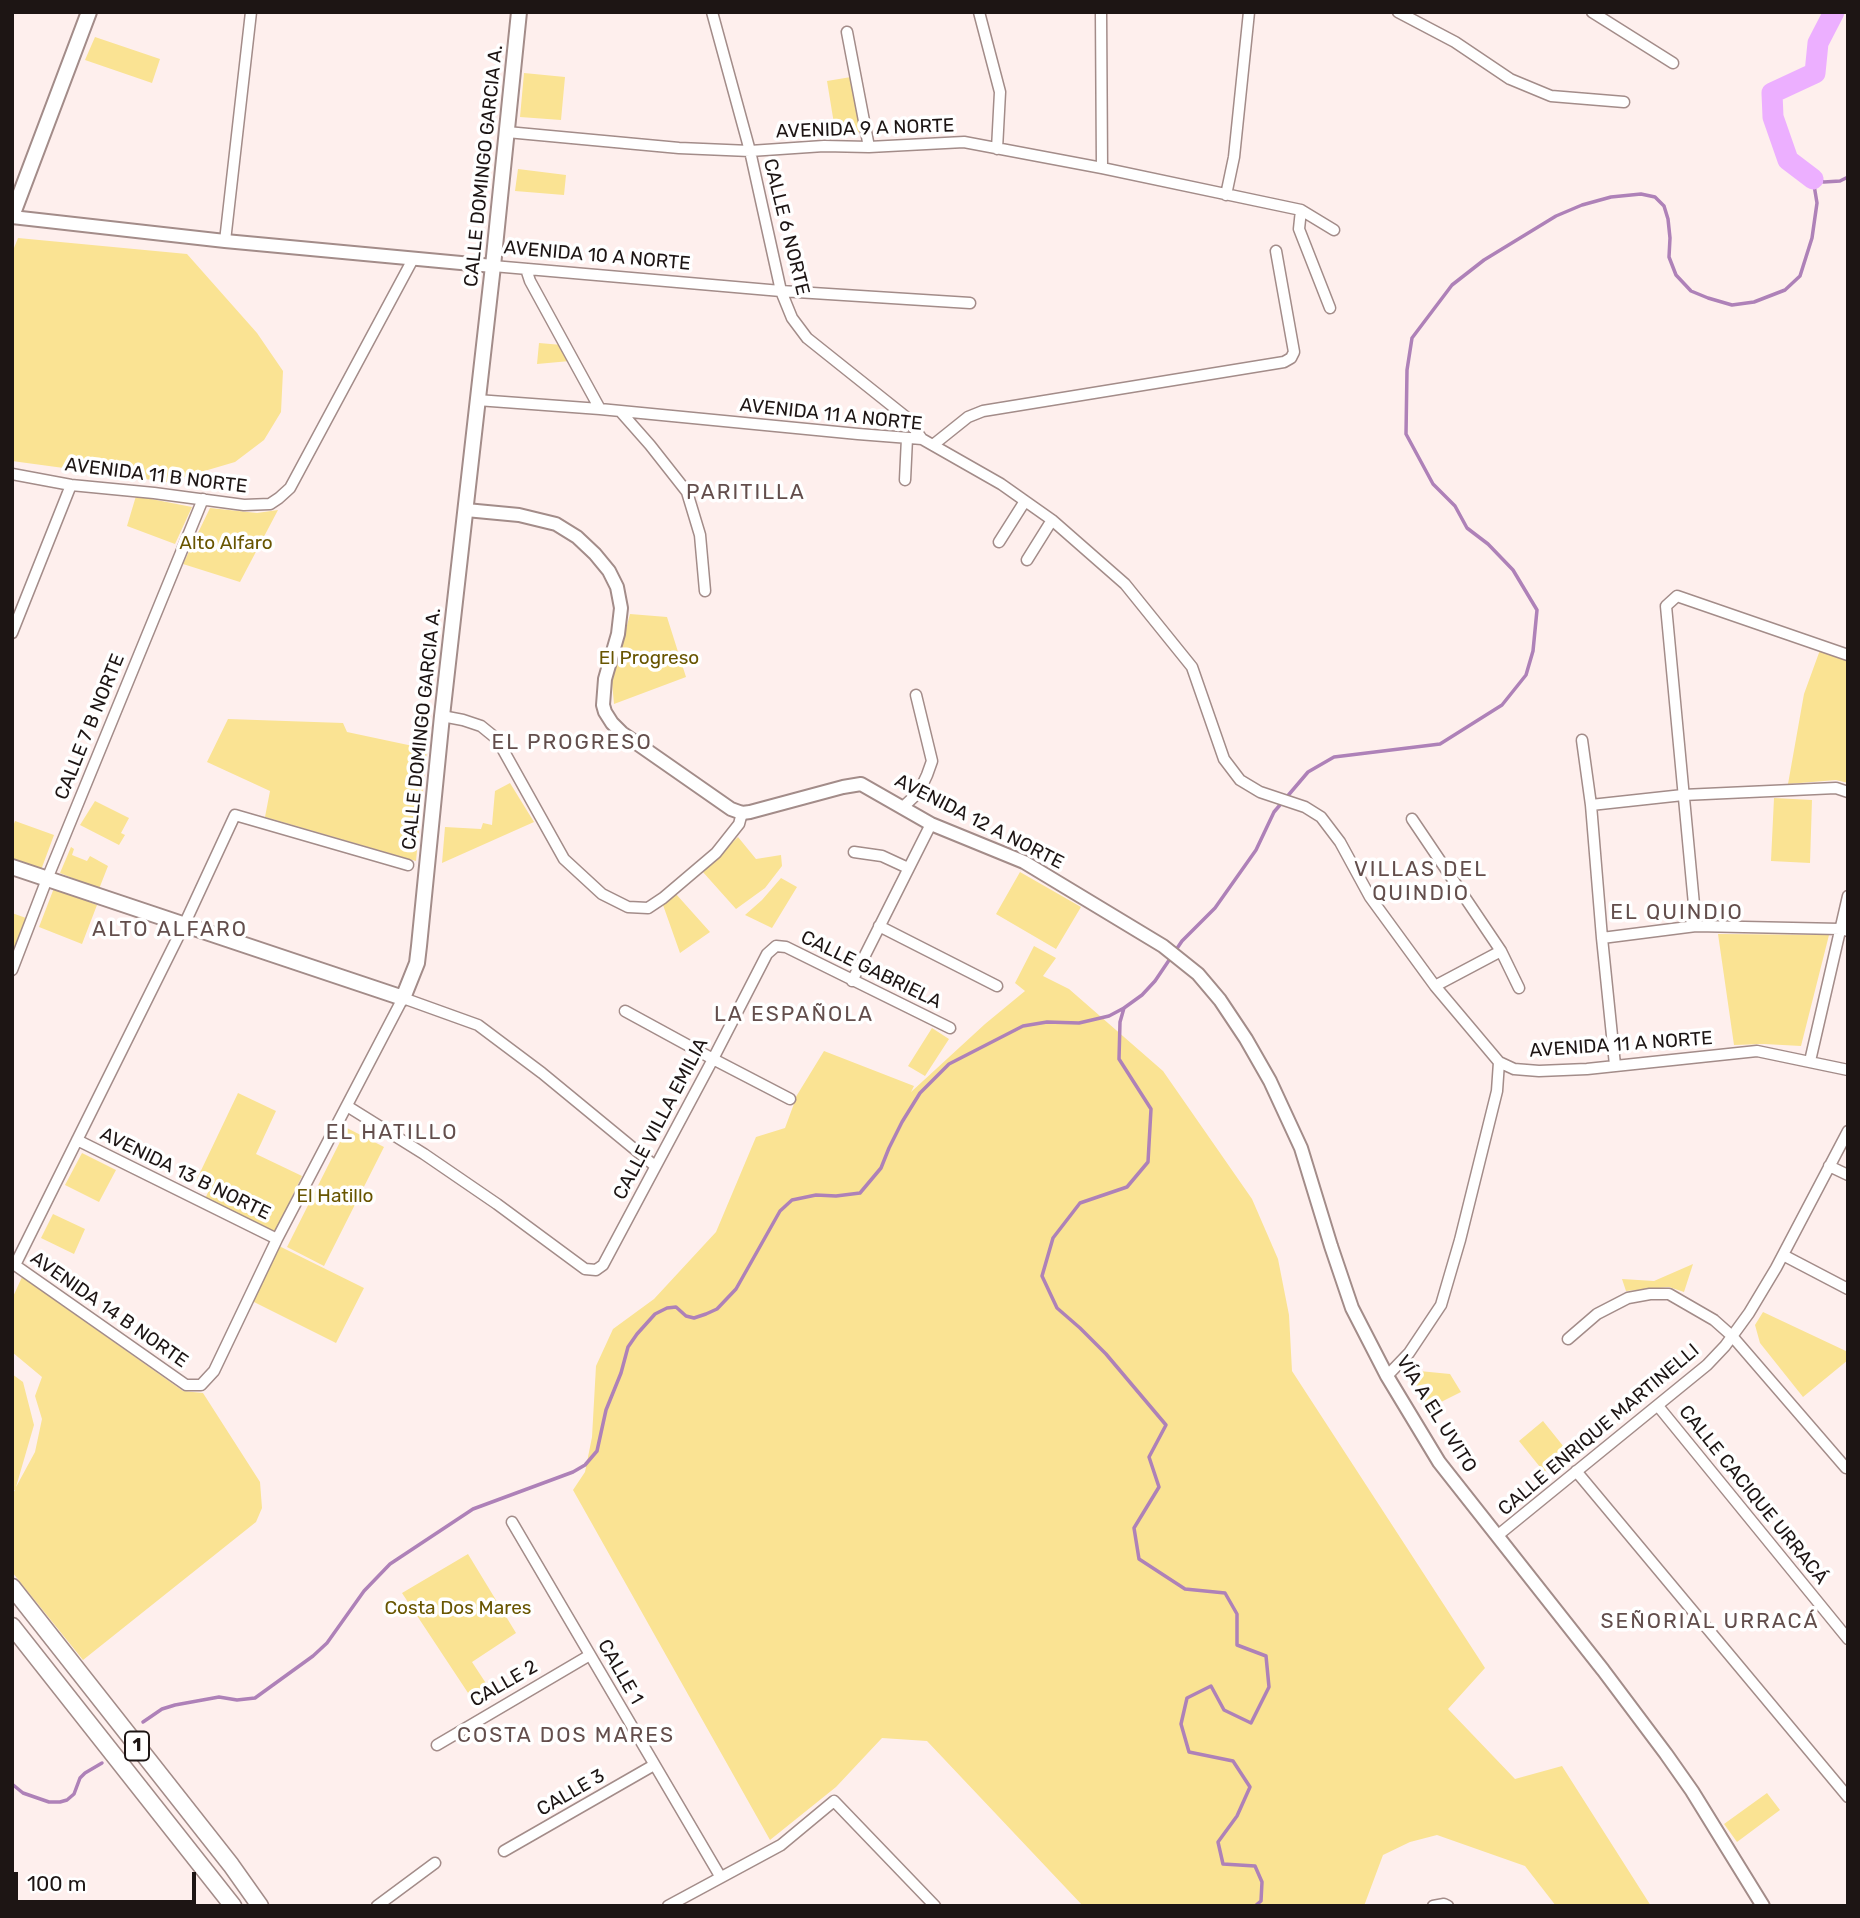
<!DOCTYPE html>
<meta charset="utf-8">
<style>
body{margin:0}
#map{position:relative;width:1860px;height:1918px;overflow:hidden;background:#feefed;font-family:Rubik,sans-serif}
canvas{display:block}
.frame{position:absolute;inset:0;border:14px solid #1d1514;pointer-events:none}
.scale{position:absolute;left:14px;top:1872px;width:182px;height:32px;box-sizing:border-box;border:4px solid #1d1514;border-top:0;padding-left:9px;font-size:21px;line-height:24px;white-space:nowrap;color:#1d1514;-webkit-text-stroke:5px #fff;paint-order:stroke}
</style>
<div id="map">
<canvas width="1860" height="1918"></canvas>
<div class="frame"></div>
<div class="scale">100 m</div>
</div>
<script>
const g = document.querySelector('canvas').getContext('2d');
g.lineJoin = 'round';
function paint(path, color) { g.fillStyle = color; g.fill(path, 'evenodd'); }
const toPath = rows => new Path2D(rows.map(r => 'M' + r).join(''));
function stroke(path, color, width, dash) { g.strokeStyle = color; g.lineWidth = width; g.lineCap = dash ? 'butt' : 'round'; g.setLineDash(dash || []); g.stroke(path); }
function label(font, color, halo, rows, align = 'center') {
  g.font = font + ' Rubik,sans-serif'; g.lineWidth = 7; g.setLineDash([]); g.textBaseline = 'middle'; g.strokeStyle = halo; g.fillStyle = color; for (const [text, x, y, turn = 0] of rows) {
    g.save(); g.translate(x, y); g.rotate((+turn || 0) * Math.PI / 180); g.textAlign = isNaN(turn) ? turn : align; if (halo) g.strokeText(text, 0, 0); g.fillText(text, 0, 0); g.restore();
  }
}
paint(toPath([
 [95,37,160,59,152,83,85,60],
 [524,73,565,77,561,120,520,117],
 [851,77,860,132,836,136,827,81],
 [518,169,566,175,564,195,515,191],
 [18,238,187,254,257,333,283,371,281,412,264,440,235,462,167,482,12,461,12,253],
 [539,343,562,345,570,361,537,364],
 [136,496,192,507,175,544,127,526],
 [210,508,257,513,278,510,240,582,183,564],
 [630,614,667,617,686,677,614,704,612,682],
 [1820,650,1848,660,1848,783,1836,780,1788,784,1804,694],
 [228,719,343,723,347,732,427,749,416,861,265,817,270,791,207,762],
 [510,783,534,822,442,863,445,827,481,829,483,823,492,825,495,791],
 [1774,798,1812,800,1810,863,1771,861],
 [95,801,129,818,121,833,125,835,119,845,80,825],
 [15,821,54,835,41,870,12,860,12,829],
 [738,837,756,859,781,855,782,866,765,888,736,909,702,871],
 [71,847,74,849,72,855,87,861,90,856,108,866,99,889,60,873],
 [1020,872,1081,907,1056,949,996,914],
 [781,878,797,887,772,928,745,915,762,900],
 [54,888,97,905,82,944,39,927],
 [676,894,710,932,680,953,663,905],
 [12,913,26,918,16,947,12,945],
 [1718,934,1829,935,1801,1046,1764,1044,1734,1045],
 [1034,946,1056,958,1043,976,1069,989,1163,1071,1252,1199,1278,1259,1289,1315,1292,1371,1485,1668,1448,1709,1515,1779,1562,1766,1651,1906,1556,1906,1525,1866,1437,1835,1410,1842,1383,1855,1364,1906,1083,1906,927,1741,882,1738,836,1787,770,1840,573,1490,585,1472,592,1437,596,1366,613,1329,654,1299,716,1232,756,1137,785,1128,795,1101,794,1100,824,1051,914,1086,911,1092,985,1024,1025,991,1015,983],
 [932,1028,949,1039,925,1076,908,1066],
 [238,1093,276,1111,256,1154,302,1176,275,1232,205,1199,210,1188,196,1181],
 [347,1128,384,1147,324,1266,287,1247],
 [82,1153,116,1170,99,1202,65,1185],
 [53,1214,85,1229,74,1254,41,1238],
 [277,1245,364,1288,336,1343,250,1300],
 [1693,1264,1684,1292,1669,1287,1626,1291,1622,1279,1654,1281],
 [22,1277,183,1391,203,1393,260,1482,262,1508,256,1522,83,1660,12,1572,12,1495,15,1490,12,1491,12,1374,23,1382,34,1425,16,1487,35,1452,42,1419,35,1396,42,1377,12,1352,12,1299],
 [1763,1312,1848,1352,1848,1360,1803,1397,1760,1343,1755,1325],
 [1409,1370,1450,1374,1461,1392,1427,1409,1409,1382],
 [1543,1421,1568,1452,1544,1472,1519,1441],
 [468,1554,516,1633,472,1662,493,1694,476,1705,402,1593],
 [1767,1793,1780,1810,1737,1842,1724,1824]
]), '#fae393');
stroke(toPath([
 [1124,1008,1120,1022,1119,1059,1151,1109,1148,1162,1127,1187,1080,1203,1053,1238,1042,1276,1057,1308,1080,1328,1106,1354,1166,1425,1149,1457,1159,1487,1134,1528,1139,1559,1185,1589,1225,1593,1237,1614,1237,1645,1266,1656,1269,1687,1251,1723,1224,1710,1211,1686,1187,1698,1181,1724,1189,1752,1233,1761,1250,1787,1237,1816,1218,1842,1223,1864,1255,1866,1262,1882,1261,1901,1255,1906],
 [143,1722,162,1709,175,1705,219,1697,237,1700,255,1698,313,1656,327,1643,364,1591,390,1564,473,1509,573,1472,585,1465,597,1451,606,1410,621,1373,628,1347,637,1334,655,1314,667,1308,676,1307,686,1316,694,1318,706,1314,717,1309,736,1289,780,1211,792,1200,816,1195,836,1196,860,1193,881,1168,889,1148,902,1122,920,1093,949,1064,1023,1026,1047,1022,1079,1023,1109,1016,1124,1008,1142,995,1155,981,1182,941,1215,908,1256,850,1274,812,1308,772,1334,757,1440,744,1502,705,1526,675,1533,651,1537,610,1513,570,1488,544,1467,528,1455,506,1433,484,1406,434,1407,370,1412,338,1452,285,1484,260,1556,216,1582,205,1611,197,1641,194,1655,197,1664,206,1668,219,1670,238,1669,257,1676,275,1691,291,1708,298,1732,305,1754,302,1785,290,1800,276,1812,238,1817,203,1813,179,1824,182,1840,181,1848,177],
 [12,1784,23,1793,49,1802,60,1802,67,1800,74,1794,80,1778,85,1773,102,1763]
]), '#ae81b8', 3.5);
stroke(toPath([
 [1813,179,1788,160,1773,117,1772,93,1815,73,1818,43,1834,12]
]), '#ecafff', 21);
const minor = toPath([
 [712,12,750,151,781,291,792,318,807,338,906,417,922,439],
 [979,12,1000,92,997,149],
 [1101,12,1102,168],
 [1398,12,1455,42,1510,79,1551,96,1624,102],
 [1592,12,1673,63],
 [847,32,869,147],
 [507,132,679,148,750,151,824,146,869,147,964,142,1102,168,1301,210,1334,230],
 [1226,195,1234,157,1249,12],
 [1301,210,1299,229,1330,308],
 [225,241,251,12],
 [493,266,781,291,970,303],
 [526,269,530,281,600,409],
 [477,400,600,409,858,434,922,439,1001,484,1052,520,1125,584,1192,667,1224,759,1240,780,1260,792,1305,807,1321,817,1340,842,1370,897,1435,986,1499,1062,1514,1069,1539,1071,1587,1069,1757,1051,1848,1070],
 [620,411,650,445,687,492,700,535,705,591],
 [933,445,968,417,983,411,1284,362,1291,358,1294,352,1276,251],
 [12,474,71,485,154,493,244,505,270,504,279,498,290,488,413,259],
 [905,480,907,438],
 [999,542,1025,501],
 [1027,560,1052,520],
 [12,633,71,485],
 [442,716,463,720,481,726,497,739,564,859,602,894,628,907,648,908,663,898,716,853,739,824,742,813],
 [1582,740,1591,805,1602,938,1696,926,1666,606,1677,596,1848,655],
 [1591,805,1683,795,1836,788,1848,792],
 [902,808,919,792,927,775,932,761,916,695],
 [1412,819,1501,951,1519,988],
 [854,852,882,856,908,868],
 [879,926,997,986],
 [1696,926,1840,929,1848,931],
 [1602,938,1615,1065],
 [12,970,47,879,203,499],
 [852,981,931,824],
 [1435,986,1501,951],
 [625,1011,713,1059,790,1099],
 [1810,1061,1848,896],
 [347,1106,424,1154,497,1204,585,1269,596,1270,603,1265,713,1059,767,954,776,946,786,947,950,1028],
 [77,1140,277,1239],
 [1829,1166,1848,1175],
 [1783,1255,1848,1289],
 [12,1263,186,1385,201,1385,214,1371,277,1239,403,998,478,1025,542,1073,655,1166],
 [15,1265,184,925,235,815,408,865],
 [1568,1339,1597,1314,1628,1298,1650,1294,1669,1294,1714,1320,1732,1336,1846,1468],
 [1387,1376,1409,1353,1441,1305,1460,1240,1497,1091,1499,1062],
 [1658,1406,1848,1639],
 [1576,1471,1848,1797],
 [512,1522,720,1876],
 [1497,1536,1707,1365,1725,1346,1749,1313,1776,1268,1848,1131],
 [437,1745,590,1655],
 [504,1851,654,1765],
 [377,1906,435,1863],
 [668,1906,781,1845,834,1801,935,1906],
 [1433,1906,1444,1904,1448,1906]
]);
const tertiary = toPath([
 [12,217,225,241,493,266],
 [466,510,519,515,556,524,577,537,595,554,609,571,617,587,621,608,618,634,605,679,603,705,605,712,612,723,622,733,731,809,742,813,750,812,843,787,861,784,931,824,1024,862,1163,946,1198,974,1220,1000,1246,1039,1270,1081,1301,1148,1331,1246,1352,1308,1387,1376,1439,1462,1603,1670,1666,1754,1692,1791,1763,1906]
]);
const secondary = toPath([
 [12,216,89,12],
 [12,867,403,998,417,963,419,946,442,716,493,266,519,12]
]);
const trunk = toPath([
 [12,1587,231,1865,260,1906],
 [12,1626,233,1906]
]);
stroke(minor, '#a38c89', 13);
stroke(tertiary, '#a38c89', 16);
stroke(secondary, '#a38c89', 18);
stroke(trunk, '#a38c89', 19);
stroke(minor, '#fff', 10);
stroke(tertiary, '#fff', 12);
stroke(secondary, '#fff', 14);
stroke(trunk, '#fff', 16);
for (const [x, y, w] of [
 [137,1746,24]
]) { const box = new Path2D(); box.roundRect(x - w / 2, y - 14.5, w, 29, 5); g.fillStyle = '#fff'; g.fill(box); stroke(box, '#1d1514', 2); }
label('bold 18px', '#1d1514', null, [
 ["1",137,1746]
]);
label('19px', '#1d1514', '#fff', [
 ["AVENIDA 9 A NORTE",865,129,-2],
 ["CALLE DOMINGO GARCIA A.",484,166,-84],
 ["CALLE 6 NORTE",786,227,76],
 ["AVENIDA 10 A NORTE",597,256,5],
 ["AVENIDA 11 A NORTE",831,415,6],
 ["AVENIDA 11 B NORTE",156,476,7],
 ["CALLE 7 B NORTE",90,727,-68],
 ["CALLE DOMINGO GARCIA A.",422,729,-84],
 ["AVENIDA 12 A NORTE",979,822,27],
 ["CALLE GABRIELA",871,970,26],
 ["AVENIDA 11 A NORTE",1621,1045,-4],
 ["CALLE VILLA EMILIA",661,1119,-62],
 ["AVENIDA 13 B NORTE",185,1174,26],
 ["AVENIDA 14 B NORTE",109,1310,35],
 ["VÍA A EL UVITO",1436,1414,58],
 ["CALLE ENRIQUE MARTINELLI",1599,1430,-40],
 ["CALLE CACIQUE URRACÁ",1753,1495,51],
 ["CALLE 1",620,1672,60],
 ["CALLE 2",504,1684,-30],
 ["CALLE 3",571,1793,-30]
]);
label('19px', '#685500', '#fff', [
 ["Alto Alfaro",226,544],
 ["El Progreso",649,659],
 ["El Hatillo",335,1197],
 ["Costa Dos Mares",458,1609]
]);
g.letterSpacing = '2px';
label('21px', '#634e4c', '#fff', [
 ["PARITILLA",746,493],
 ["EL PROGRESO",572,743],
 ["VILLAS DEL",1421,870],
 ["QUINDIO",1421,894],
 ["EL QUINDIO",1677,913],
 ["ALTO ALFARO",170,930],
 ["LA ESPAÑOLA",794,1015],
 ["EL HATILLO",392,1133],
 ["SEÑORIAL URRACÁ",1710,1622],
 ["COSTA DOS MARES",566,1736]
]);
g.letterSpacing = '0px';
</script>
